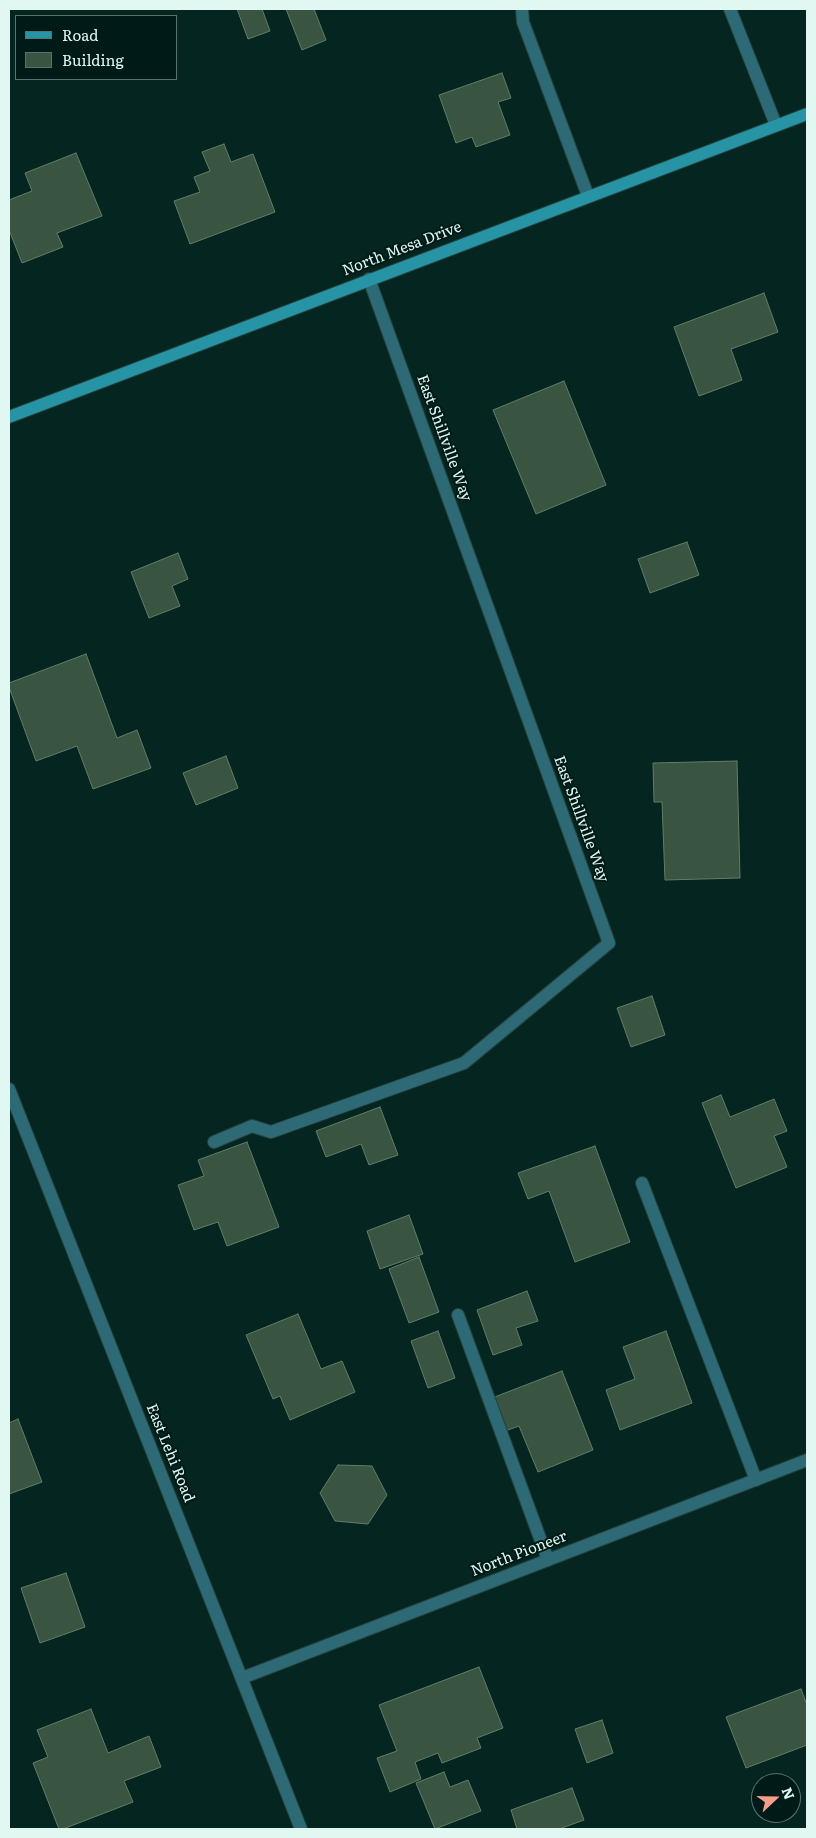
<!DOCTYPE html>
<style>
body{margin:0}
#map{position:relative;width:816px;height:1838px;overflow:hidden;background:#052520;font-family:Literata,serif}
canvas{display:block}
.frame{position:absolute;inset:0;border:10px solid #e0f7f2;pointer-events:none}
.legend{position:absolute;left:15px;top:15px;width:162px;height:65px;box-sizing:border-box;background:#001b17;border:1px solid #5a736f;margin:0;padding:6px 9px;list-style:none;font-size:15px;color:#e0f7f2}
.legend li{display:flex;align-items:center;gap:10px;height:25px}
.legend b{width:25px;border:1px solid #5a736f}
.north{position:absolute;left:751px;top:1773px;width:50px;height:50px;box-sizing:border-box;background:#001b17;border:1px solid #5a736f;border-radius:50%;rotate:69deg;font-size:14px;font-weight:700;line-height:20px;text-align:center;color:#e0f7f2}
.north::after{content:'';display:block;margin:auto;width:18px;height:22px;background:#f49e8a;clip-path:polygon(50% 0,100% 100%,50% 72%,0 100%)}
</style>
<div id="map">
<canvas width="816" height="1838"></canvas>
<div class="frame"></div>
<ul class="legend">
<li><b style="height:6px;background:#2794a6"></b>Road</li>
<li><b style="height:14px;background:#395440"></b>Building</li>
</ul>
<div class="north">N</div>
</div>
<script>
const g = document.querySelector('canvas').getContext('2d');
g.lineJoin = 'round';
function paint(path, color) { g.fillStyle = color; g.fill(path, 'evenodd'); }
const toPath = rows => new Path2D(rows.map(r => 'M' + r).join(''));
function stroke(path, color, width, dash) { g.strokeStyle = color; g.lineWidth = width; g.lineCap = dash ? 'butt' : 'round'; g.setLineDash(dash || []); g.stroke(path); }
function label(font, color, halo, rows, align = 'center') {
  g.font = font + ' Literata,serif'; g.lineWidth = 4; g.setLineDash([]); g.textBaseline = 'middle'; g.strokeStyle = halo; g.fillStyle = color; for (const [text, x, y, turn = 0] of rows) {
    g.save(); g.translate(x, y); g.rotate((+turn || 0) * Math.PI / 180); g.textAlign = isNaN(turn) ? turn : align; if (halo) g.strokeText(text, 0, 0); g.fillText(text, 0, 0); g.restore();
  }
}
const building = toPath([
 [237,9,262,9,270,31,248,39,237,9],
 [286,9,314,9,326,40,302,50,286,9],
 [502,73,511,98,498,102,510,135,476,147,472,137,456,143,439,95,502,73],
 [224,144,231,162,253,154,275,212,190,244,174,201,200,192,194,177,210,171,202,152,224,144],
 [76,153,102,216,57,233,63,247,22,263,9,230,9,200,32,191,25,173,76,153],
 [764,293,778,332,731,349,742,380,699,396,674,327,764,293],
 [564,381,606,485,536,514,493,410,564,381],
 [687,542,699,575,650,593,638,559,687,542],
 [178,553,188,579,172,586,180,606,149,618,131,572,178,553],
 [86,654,117,738,137,730,151,768,93,789,77,746,36,761,9,687,9,683,86,654],
 [226,756,238,788,196,805,183,773,226,756],
 [737,761,740,878,665,880,662,802,654,802,653,763,737,761],
 [652,996,665,1035,631,1047,617,1008,652,996],
 [721,1095,730,1117,774,1099,787,1131,774,1136,787,1167,736,1188,702,1103,721,1095],
 [380,1107,398,1155,369,1165,361,1144,326,1157,316,1131,380,1107],
 [247,1142,279,1227,227,1246,218,1222,194,1230,178,1185,204,1176,198,1160,247,1142],
 [595,1146,630,1242,575,1262,549,1191,528,1199,518,1173,595,1146],
 [409,1215,423,1254,380,1269,367,1231,409,1215],
 [419,1257,439,1312,409,1323,389,1269,419,1257],
 [527,1291,538,1321,516,1328,522,1345,493,1355,477,1310,527,1291],
 [298,1314,321,1369,342,1361,355,1392,290,1420,280,1396,273,1399,246,1335,298,1314],
 [438,1331,455,1378,428,1388,411,1341,438,1331],
 [666,1331,692,1403,620,1430,606,1390,635,1379,623,1347,666,1331],
 [562,1371,593,1450,538,1472,519,1426,505,1431,492,1398,562,1371],
 [18,1419,42,1482,9,1494,9,1423,18,1419],
 [338,1465,372,1466,387,1495,368,1524,335,1521,320,1493,338,1465],
 [66,1573,85,1627,40,1643,21,1588,66,1573],
 [479,1667,503,1728,477,1738,481,1748,442,1763,438,1753,415,1762,421,1779,390,1792,377,1758,397,1751,379,1705,479,1667],
 [801,1689,807,1705,807,1745,746,1768,726,1717,801,1689],
 [91,1709,108,1753,149,1736,161,1767,124,1781,133,1802,63,1829,59,1829,33,1763,48,1757,37,1730,91,1709],
 [602,1720,613,1753,587,1763,575,1729,602,1720],
 [444,1772,450,1787,468,1780,481,1811,435,1829,416,1783,444,1772],
 [572,1788,584,1820,559,1829,517,1829,511,1810,572,1788]
]);
paint(building, '#395440');
stroke(building, '#617e68', 1);
const lane = toPath([
 [214,1142,252,1126,271,1132,464,1063,609,943,369,279],
 [642,1183,756,1480],
 [458,1315,548,1560]
]);
const street = toPath([
 [522,9,523,22,588,196],
 [730,9,776,125],
 [9,1089,301,1829],
 [242,1678,807,1460]
]);
const secondary = toPath([
 [9,417,807,114]
]);
stroke(lane, '#24423d', 14);
stroke(street, '#24423d', 14);
stroke(secondary, '#24423d', 14);
stroke(lane, '#2e6a75', 12);
stroke(street, '#2e6a75', 12);
stroke(secondary, '#2794a6', 12);
label('15px', '#e0f7f2', '#001b17', [
 ["North Mesa Drive",402,249,-21],
 ["East Shillville Way",444,438,70],
 ["East Shillville Way",581,819,70],
 ["East Lehi Road",170,1453,68],
 ["North Pioneer",519,1554,-21]
]);
</script>
